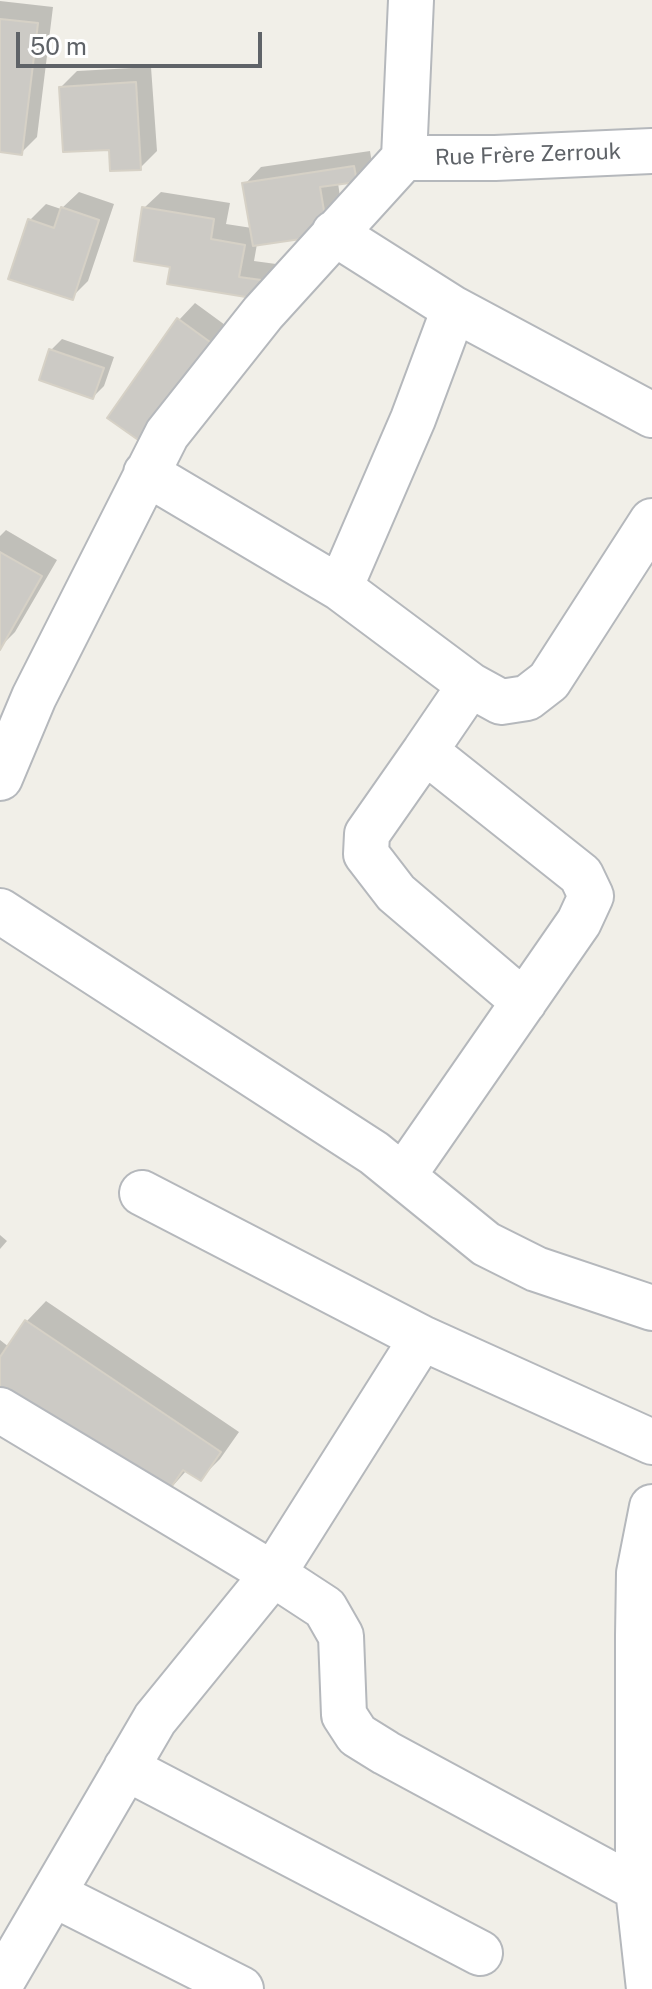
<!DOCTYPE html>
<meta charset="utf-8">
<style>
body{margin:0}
#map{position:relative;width:652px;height:1989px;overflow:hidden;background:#f1efe8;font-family:"Public Sans",sans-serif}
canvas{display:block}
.scale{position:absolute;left:16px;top:32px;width:246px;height:36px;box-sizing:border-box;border:4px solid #5f6368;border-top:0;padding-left:10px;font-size:24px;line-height:28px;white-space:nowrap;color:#5f6368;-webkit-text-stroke:6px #fff;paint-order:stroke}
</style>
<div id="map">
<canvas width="652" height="1989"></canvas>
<div class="scale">50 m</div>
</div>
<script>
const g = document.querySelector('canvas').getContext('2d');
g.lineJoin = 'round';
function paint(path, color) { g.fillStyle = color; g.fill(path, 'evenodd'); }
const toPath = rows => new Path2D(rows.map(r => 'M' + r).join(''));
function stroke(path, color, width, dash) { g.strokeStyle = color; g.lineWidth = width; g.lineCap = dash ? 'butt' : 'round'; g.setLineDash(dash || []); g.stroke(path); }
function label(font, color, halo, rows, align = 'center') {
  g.font = font + ' "Public Sans",sans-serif'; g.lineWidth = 8; g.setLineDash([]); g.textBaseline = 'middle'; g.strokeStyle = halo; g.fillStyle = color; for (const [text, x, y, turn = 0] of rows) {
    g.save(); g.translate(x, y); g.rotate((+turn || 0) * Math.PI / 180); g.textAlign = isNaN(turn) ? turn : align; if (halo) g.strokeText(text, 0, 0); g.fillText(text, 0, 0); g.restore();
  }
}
paint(toPath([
 [0,1,53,7,37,137,21,153,0,150],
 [151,67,157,151,140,168,61,87,77,71],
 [370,151,372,163,356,180,338,183,343,217,257,244,254,261,276,264,273,281,257,297,173,265,144,208,161,192,230,203,226,224,252,228,245,184,261,167],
 [79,192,114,204,88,281,72,297,30,220,46,204,61,209],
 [195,303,236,333,167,430,179,320],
 [62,339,114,357,104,386,93,397,51,350],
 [6,530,57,560,15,632,0,647,0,536],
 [0,1235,7,1241,0,1249],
 [46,1301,239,1432,220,1459,200,1479,187,1470,161,1499,0,1391,0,1340,9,1347,27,1321]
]), '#0003');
const building = toPath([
 [0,19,38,23,22,155,0,152,0,19],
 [136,82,141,170,110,171,109,150,63,152,59,87,136,82],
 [354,166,357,182,320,187,328,235,253,246,242,183,354,166],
 [61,207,99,220,73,300,8,279,28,219,54,228,61,207],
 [142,207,214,219,211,239,245,245,239,277,261,280,258,299,167,284,170,267,134,261,142,207],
 [177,318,221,350,151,449,107,418,177,318],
 [49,349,104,368,93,399,39,380,49,349],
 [0,552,42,576,0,650,0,552],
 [25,1320,221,1452,201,1481,183,1470,161,1502,0,1393,0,1357,25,1320]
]);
paint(building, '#cccac5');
stroke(building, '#d6d1c6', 2);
const minor = toPath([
 [404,158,495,158,652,151],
 [334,233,454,309,413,419,340,588],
 [454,309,652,415],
 [146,473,340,588,470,685,425,751,581,875,591,896,579,922,403,1176],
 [470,685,501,702,527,698,549,681,652,521],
 [425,751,367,834,366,854,396,893,524,1002],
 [0,778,34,697,167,434,263,313,404,158,411,0],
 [0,911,374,1153,486,1244,536,1269,652,1308],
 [142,1193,422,1338,652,1442],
 [0,1410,273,1574,325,1608,341,1636,344,1715,357,1735,386,1753,638,1889],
 [126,1768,480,1953],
 [53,1894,241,1989],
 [0,1985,155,1719,273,1574,422,1338],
 [649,1989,638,1889,638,1635,639,1573,652,1507]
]);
stroke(minor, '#b5b8bc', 48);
stroke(minor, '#fff', 44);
label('22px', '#5f6368', '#fff', [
 ["Rue Frère Zerrouk",528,155,-2]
]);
</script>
